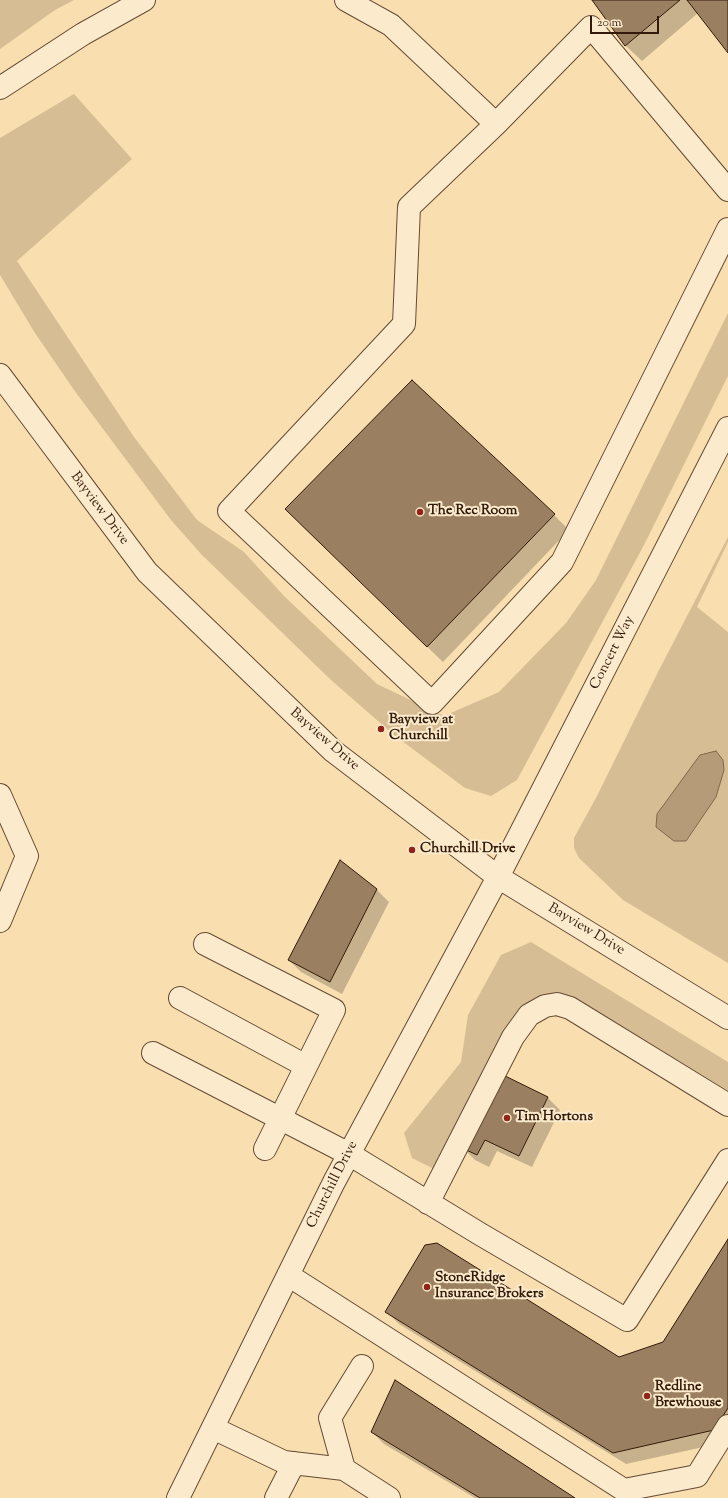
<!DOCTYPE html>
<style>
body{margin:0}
#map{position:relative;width:728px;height:1498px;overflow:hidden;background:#f9deb0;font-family:"Sorts Mill Goudy",serif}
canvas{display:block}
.scale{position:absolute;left:590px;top:16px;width:69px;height:18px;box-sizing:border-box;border:2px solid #331a0a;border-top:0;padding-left:5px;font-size:12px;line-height:14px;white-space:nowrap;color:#331a0a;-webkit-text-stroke:3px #fbeacc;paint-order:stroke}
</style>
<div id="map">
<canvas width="728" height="1498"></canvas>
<div class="scale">20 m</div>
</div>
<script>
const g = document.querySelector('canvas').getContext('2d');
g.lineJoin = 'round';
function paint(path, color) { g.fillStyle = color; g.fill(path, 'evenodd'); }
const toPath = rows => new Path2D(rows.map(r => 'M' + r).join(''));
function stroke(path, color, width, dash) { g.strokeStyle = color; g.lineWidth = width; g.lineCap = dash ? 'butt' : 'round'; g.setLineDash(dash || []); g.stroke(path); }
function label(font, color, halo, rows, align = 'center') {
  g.font = font + ' "Sorts Mill Goudy",serif'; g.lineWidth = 4; g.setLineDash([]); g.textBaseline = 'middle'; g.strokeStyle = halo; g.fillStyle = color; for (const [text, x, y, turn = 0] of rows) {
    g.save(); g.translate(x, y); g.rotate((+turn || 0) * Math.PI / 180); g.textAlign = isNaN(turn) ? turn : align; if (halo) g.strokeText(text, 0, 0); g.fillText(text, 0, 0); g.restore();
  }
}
paint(toPath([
 [0,0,74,0,55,10,0,49],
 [74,94,132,159,17,261,134,437,197,520,244,552,284,596,377,684,444,716,499,692,566,623,596,580,728,313,728,376,714,404,644,545,517,780,491,796,465,788,394,735,331,680,201,554,171,520,74,390,35,333,0,275,0,138],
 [728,537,728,542,697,607,728,632,728,963,623,900,579,858,574,848,574,838,597,796,658,672],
 [531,942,728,1062,728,1091,611,1024,540,1003,451,1157,432,1168,412,1158,404,1133,461,1062,468,1015,501,955]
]), '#d7bd94');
const water = toPath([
 [716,751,723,760,724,770,716,797,686,841,674,841,656,827,657,814,700,755,716,751]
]);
paint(water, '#b69b78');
stroke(water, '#82674c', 1);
paint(toPath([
 [593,0,728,0,728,52,698,13,642,61,626,46],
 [554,515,569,530,443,662,301,525],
 [341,862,377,890,389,902,342,994,301,972,289,960],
 [499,1074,548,1098,560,1110,532,1167,497,1151,489,1167,475,1160,463,1148],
 [728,1241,728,1439,726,1442,626,1464,399,1324,387,1312,618,1358,663,1343],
 [372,1432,573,1498,475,1498,384,1444]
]), '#0003');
const building = toPath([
 [592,0,680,0,625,46,592,0],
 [687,0,728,0,728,53,687,0],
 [412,380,555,514,427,647,285,509,412,380],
 [340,860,377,889,330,982,288,960,340,860],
 [499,1073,548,1097,519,1156,485,1140,477,1155,462,1148,499,1073],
 [728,1239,728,1408,714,1430,613,1453,385,1312,425,1245,437,1243,619,1357,663,1342,728,1239],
 [395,1380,575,1498,480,1498,371,1432,395,1380]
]);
paint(building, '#9a8060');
stroke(building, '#331a0a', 1);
const minor = toPath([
 [346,0,391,25,496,124,591,27,728,190],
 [0,88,83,34,144,0],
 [496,124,409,207,404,324,229,511,432,703,562,562,728,229],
 [0,375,147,572,333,751,498,877,728,1018],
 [0,795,27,856,0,921],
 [205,944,334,1010,265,1149],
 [180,998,306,1066],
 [153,1053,349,1154,480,1234,627,1320,728,1160],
 [428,1203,513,1037,529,1015,545,1006,557,1004,570,1008,728,1105],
 [288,1275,624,1490,697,1476,728,1426],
 [213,1428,284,1462,344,1469,389,1498],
 [344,1469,330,1418,362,1366],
 [178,1498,334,1182,498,877,728,428],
 [276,1498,294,1463]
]);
stroke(minor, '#644b34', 24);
stroke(minor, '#fbeacc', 22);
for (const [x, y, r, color] of [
 [420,512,4,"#8f2418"],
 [381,729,4,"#8f2418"],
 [412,850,4,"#8f2418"],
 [507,1118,4,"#8f2418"],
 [427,1287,4,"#8f2418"],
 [647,1396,4,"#8f2418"]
]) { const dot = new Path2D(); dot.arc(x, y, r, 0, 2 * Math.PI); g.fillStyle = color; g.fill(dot); stroke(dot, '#fbeacc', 1.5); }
label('14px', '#331a0a', '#fbeacc', [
 ["Bayview Drive",99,509,53],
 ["Concert Way",613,653,-63],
 ["Bayview Drive",324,740,41],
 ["Bayview Drive",586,930,31],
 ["Churchill Drive",333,1185,-63]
]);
label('bold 14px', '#331a0a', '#fbeacc', [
 ["The Rec Room",428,512],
 ["Bayview at",389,721],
 ["Churchill",389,737],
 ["Churchill Drive",420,850],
 ["Tim Hortons",515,1118],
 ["StoneRidge",435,1279],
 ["Insurance Brokers",435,1295],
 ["Redline",655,1388],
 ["Brewhouse",655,1404]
], 'left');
</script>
